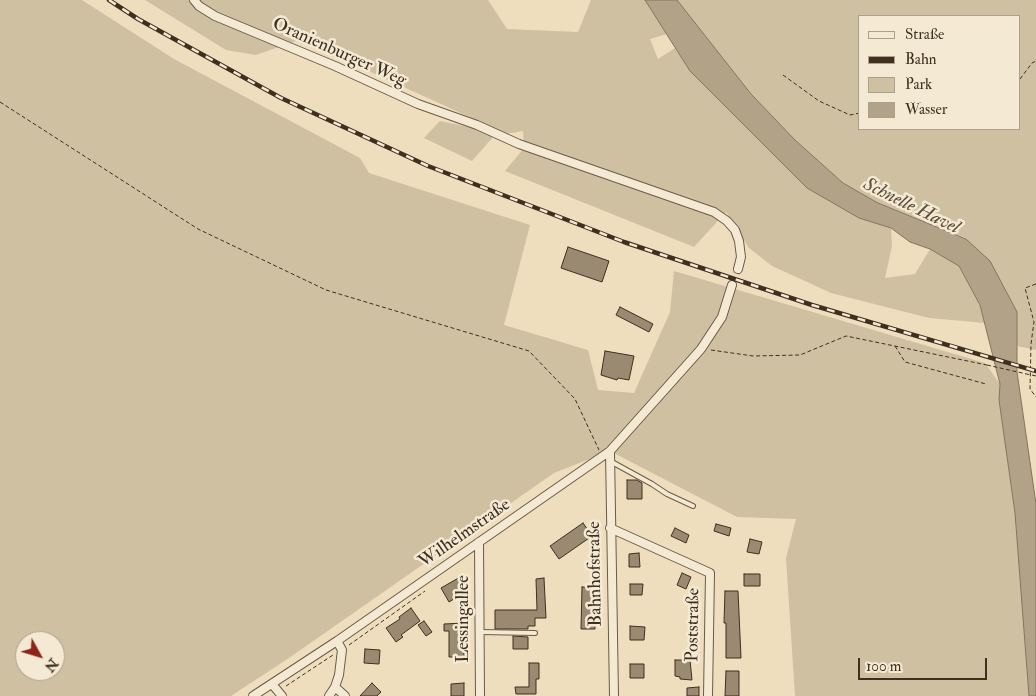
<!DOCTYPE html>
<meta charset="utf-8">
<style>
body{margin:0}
#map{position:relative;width:1036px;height:696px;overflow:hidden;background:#eedebd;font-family:"IM FELL Double Pica",serif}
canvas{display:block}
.legend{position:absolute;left:858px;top:15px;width:162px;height:115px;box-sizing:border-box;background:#f4ead4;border:1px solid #ac9f8c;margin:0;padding:6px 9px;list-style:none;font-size:15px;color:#3f2f1f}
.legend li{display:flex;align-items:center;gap:10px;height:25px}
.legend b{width:25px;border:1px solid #ac9f8c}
.north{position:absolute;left:15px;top:631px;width:50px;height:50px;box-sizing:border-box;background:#f4ead4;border:1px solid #ac9f8c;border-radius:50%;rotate:129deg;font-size:14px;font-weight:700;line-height:20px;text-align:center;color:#3f2f1f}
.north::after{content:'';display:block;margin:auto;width:18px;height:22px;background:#8f2418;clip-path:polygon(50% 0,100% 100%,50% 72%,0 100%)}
.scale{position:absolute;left:858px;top:658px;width:129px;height:22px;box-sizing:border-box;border:2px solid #3f2f1f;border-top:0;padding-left:6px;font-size:15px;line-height:18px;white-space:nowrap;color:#3f2f1f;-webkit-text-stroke:4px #f4ead4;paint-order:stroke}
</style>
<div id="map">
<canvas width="1036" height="696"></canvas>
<ul class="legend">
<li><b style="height:6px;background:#f4ead4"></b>Straße</li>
<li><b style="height:6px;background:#3f2f1f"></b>Bahn</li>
<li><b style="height:14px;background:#d0c0a2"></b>Park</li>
<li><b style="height:14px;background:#b2a287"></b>Wasser</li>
</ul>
<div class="north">N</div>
<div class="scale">100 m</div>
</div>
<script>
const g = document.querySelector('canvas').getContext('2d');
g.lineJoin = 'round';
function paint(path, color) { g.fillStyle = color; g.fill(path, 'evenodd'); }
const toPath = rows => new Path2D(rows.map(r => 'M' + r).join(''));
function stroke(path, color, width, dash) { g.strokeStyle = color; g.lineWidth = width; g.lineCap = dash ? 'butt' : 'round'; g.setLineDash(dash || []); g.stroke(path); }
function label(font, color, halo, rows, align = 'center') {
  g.font = font + ' "IM FELL Double Pica",serif'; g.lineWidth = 5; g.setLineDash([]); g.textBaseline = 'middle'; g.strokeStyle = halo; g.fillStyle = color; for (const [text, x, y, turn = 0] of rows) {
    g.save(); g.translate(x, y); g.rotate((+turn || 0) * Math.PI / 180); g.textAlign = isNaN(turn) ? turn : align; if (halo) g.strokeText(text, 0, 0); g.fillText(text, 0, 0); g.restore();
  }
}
paint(toPath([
 [0,0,82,0,174,59,360,158,369,173,530,225,504,325,588,350,598,390,634,393,670,312,674,271,985,363,1000,384,999,400,1015,513,1029,696,795,696,786,558,796,519,737,517,610,451,554,473,289,658,231,696,0,696],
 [25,641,55,641,55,671,25,671],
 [145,0,488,0,507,29,578,32,591,0,645,0,667,34,650,39,658,59,675,48,690,71,807,188,859,218,891,228,892,246,885,278,915,274,930,249,959,266,980,305,985,323,929,318,831,293,772,266,749,248,726,212,694,247,505,171,524,148,523,131,494,136,472,161,424,138,440,121,484,130,487,125,364,69,296,41,256,55,226,50],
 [677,0,1036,0,1036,350,1017,346,1017,312,966,238,878,203,843,183,795,140,751,94],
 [860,16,1020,16,1020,129,860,129]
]), '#d0c0a2');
const water = toPath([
 [645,0,677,0,751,94,795,140,843,183,878,203,966,239,990,261,1017,312,1017,372,1036,504,1036,696,1029,696,1015,513,999,400,1000,384,980,305,959,266,930,249,910,242,891,228,859,218,807,188,690,71,645,0]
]);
paint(water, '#b2a287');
stroke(water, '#84745d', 1);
const building = toPath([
 [568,247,609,261,602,282,561,268,568,247],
 [620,307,653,324,649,332,616,315,620,307],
 [605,351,634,356,629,380,618,378,617,380,601,375,605,351],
 [627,480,637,480,642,483,642,499,627,499,627,480],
 [583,523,592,536,559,559,550,546,583,523],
 [716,524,731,528,729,536,714,531,716,524],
 [675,528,689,535,686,543,671,536,675,528],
 [750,539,762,542,759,554,747,552,750,539],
 [639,553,640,567,629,567,629,554,639,553],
 [682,573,691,577,686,589,677,585,682,573],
 [744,574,760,574,760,586,744,586,744,574],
 [462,576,463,582,463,591,461,593,462,594,449,602,441,588,462,576],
 [544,578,546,618,535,618,535,626,528,626,528,629,495,629,495,610,537,610,536,579,544,578],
 [630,584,643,584,642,595,630,595,630,584],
 [582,587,600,587,600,602,595,602,595,629,581,629,582,587],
 [725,591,738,591,741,658,726,658,726,623,724,623,725,591],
 [411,608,420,621,401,635,403,637,396,642,386,628,400,619,399,617,411,608],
 [424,621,432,632,426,636,418,625,424,621],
 [463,623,464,657,449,657,449,631,444,631,444,624,463,623],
 [630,626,645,627,644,640,630,640,630,626],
 [513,636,528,637,528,649,513,649,513,636],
 [365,649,380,650,379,664,364,663,365,649],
 [675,660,690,660,692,680,680,679,680,677,675,676,675,660],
 [529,663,539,663,539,679,536,679,536,694,516,694,515,687,529,687,529,663],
 [630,664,644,664,644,678,630,678,630,664],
 [726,671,739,671,739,696,725,696,726,671],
 [372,683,381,692,377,696,360,696,372,683],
 [464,683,464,696,451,696,451,684,464,683],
 [699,687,699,696,687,696,687,688,699,687]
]);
paint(building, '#9a8a71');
stroke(building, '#3f2f1f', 1);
stroke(toPath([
 [732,285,738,269]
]), '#cbbb9d', 8, [8, 4]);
const service = toPath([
 [610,461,652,484,667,494,693,506],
 [480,632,535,633]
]);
const minor = toPath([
 [194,0,199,6,215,16,335,66,418,104,477,125,519,144,714,212,727,221,735,230,739,241,741,257,738,269],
 [610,451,614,696],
 [610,528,710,573,708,696],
 [479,542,480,696],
 [272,684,282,696],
 [335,687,345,696],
 [253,696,337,641,610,451,701,349,722,317,732,285],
 [329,696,335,687,339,675,342,650,337,641]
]);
stroke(service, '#6b5b46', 6);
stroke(minor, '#6b5b46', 10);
stroke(toPath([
 [783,75,819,101,850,115,860,113],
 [1020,79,1032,63,1036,61],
 [0,102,198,229,326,290,529,351,575,399,599,450],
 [1036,284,1025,288,1034,322,1031,344,1030,389,1036,397],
 [895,346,905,362,986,384],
 [711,350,753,356,800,355,846,336,987,365],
 [1032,375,1036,376],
 [349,645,425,591],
 [286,686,333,655]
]), '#3f2f1f', 1, [4, 2.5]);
stroke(service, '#f4ead4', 4);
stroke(minor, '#f4ead4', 8);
const rail = toPath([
 [109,0,138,19,281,98,428,166,624,242,812,305,1036,371]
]);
stroke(rail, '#3f2f1f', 4.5);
stroke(rail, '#f4ead4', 2.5, [8]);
stroke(toPath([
 [987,365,1031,375]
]), '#3f2f1f', 1, [4, 2.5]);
label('18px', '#3f2f1f', '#f4ead4', [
 ["Oranienburger Weg",339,53,24],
 ["Wilhelmstraße",465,534,-35],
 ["Bahnhofstraße",596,574,-91],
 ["Lessingallee",464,619,-90],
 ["Poststraße",694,625,-89]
]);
label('italic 19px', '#5c4c39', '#f4ead4', [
 ["Schnelle Havel",911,207,26]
]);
</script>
